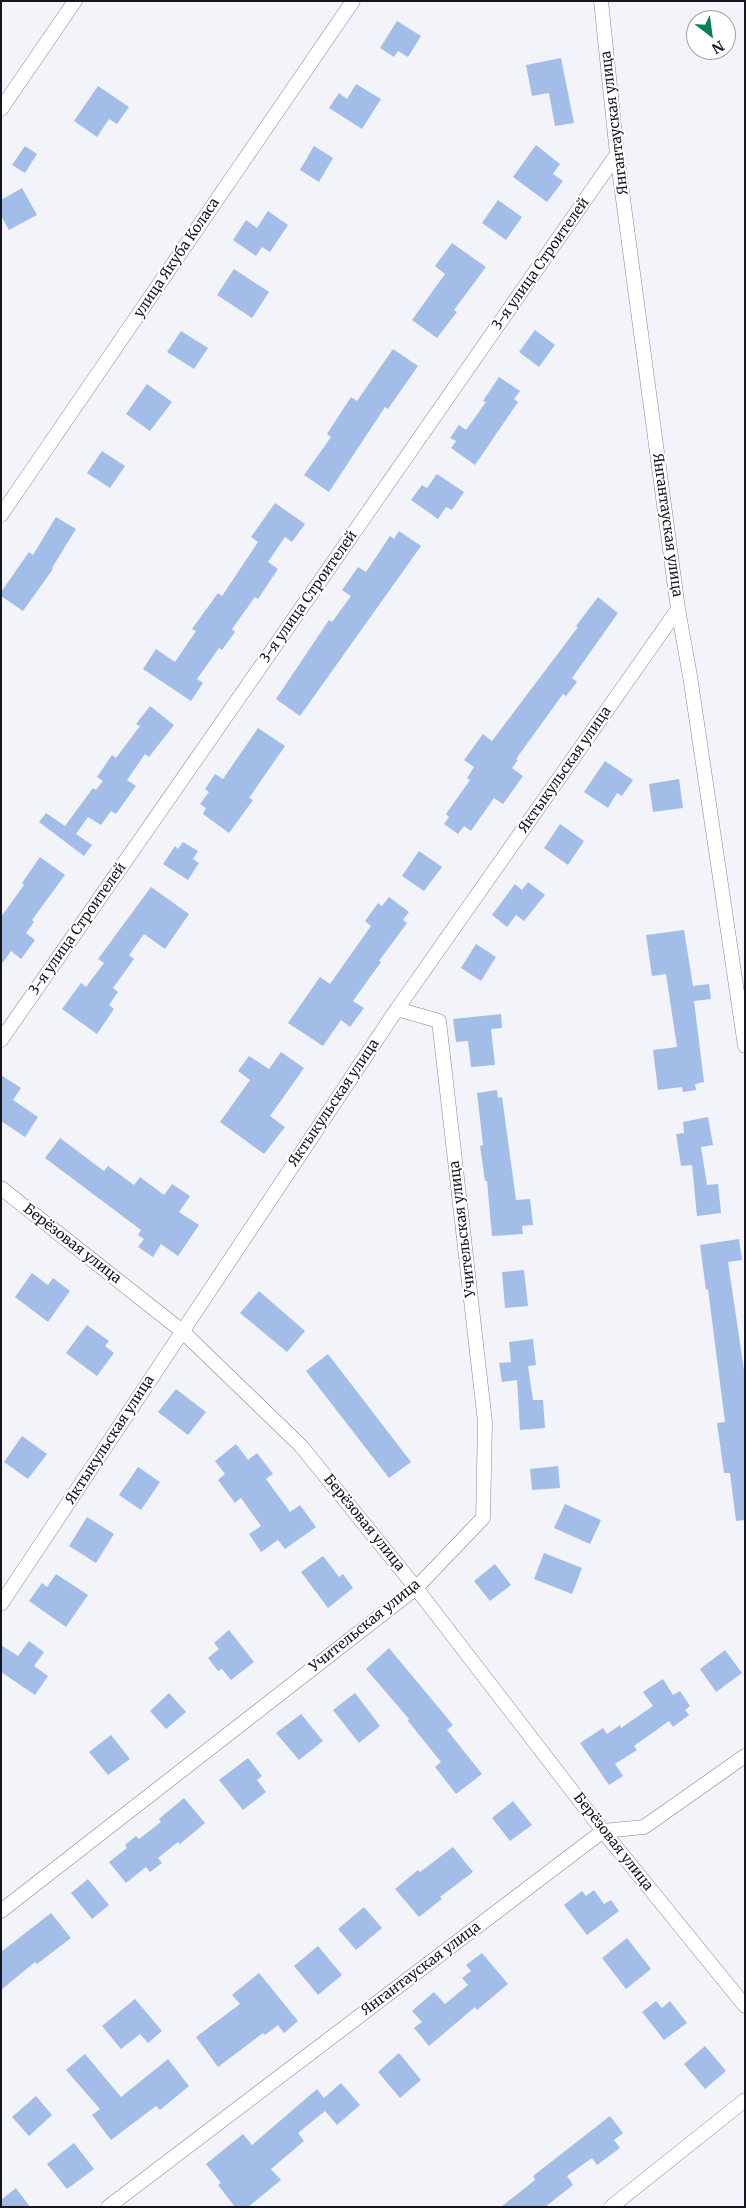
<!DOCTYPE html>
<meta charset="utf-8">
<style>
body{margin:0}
#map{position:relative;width:746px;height:2208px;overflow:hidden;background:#f3f3fa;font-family:Merriweather,serif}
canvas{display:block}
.frame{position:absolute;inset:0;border:2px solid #161621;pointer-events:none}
.north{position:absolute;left:686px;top:10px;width:50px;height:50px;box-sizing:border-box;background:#fff;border:1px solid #a2a2a6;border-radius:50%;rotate:150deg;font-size:14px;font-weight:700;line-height:20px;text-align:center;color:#161621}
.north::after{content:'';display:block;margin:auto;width:18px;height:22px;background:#0d7d59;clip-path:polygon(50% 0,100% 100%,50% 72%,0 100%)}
</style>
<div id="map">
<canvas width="746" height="2208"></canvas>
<div class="frame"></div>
<div class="north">N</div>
</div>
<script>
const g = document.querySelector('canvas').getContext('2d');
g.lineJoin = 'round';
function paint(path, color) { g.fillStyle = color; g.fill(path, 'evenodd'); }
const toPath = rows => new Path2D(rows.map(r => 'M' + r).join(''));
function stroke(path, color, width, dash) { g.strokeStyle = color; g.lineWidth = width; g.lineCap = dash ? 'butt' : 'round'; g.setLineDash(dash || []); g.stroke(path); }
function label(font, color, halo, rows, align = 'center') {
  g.font = font + ' Merriweather,serif'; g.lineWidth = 4; g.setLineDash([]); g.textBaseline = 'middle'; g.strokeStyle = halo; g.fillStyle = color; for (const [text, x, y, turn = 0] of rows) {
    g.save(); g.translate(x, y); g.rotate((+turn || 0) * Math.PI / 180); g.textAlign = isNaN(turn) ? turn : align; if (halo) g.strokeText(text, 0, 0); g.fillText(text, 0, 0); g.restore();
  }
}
paint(toPath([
 [397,21,421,36,408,57,398,51,394,57,380,48],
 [561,58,574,123,555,126,549,93,532,96,526,65],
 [356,84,381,99,362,129,329,108,339,93,347,99],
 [98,86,129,107,117,124,109,119,97,137,74,121],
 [536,145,560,164,553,174,563,181,547,202,513,177],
 [25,146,37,154,25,173,12,165],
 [314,146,333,158,319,182,300,170],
 [22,188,37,215,9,230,1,216,1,200],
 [498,200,522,217,506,240,482,223],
 [268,211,288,225,270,252,262,247,256,256,233,240,246,220,257,228],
 [452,243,486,267,454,310,457,312,437,338,412,320,445,274,435,266],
 [234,269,269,292,252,318,217,295],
 [535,330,555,345,539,367,519,352],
 [181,331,208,348,194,369,167,352],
 [393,349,418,366,388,409,385,407,329,492,304,475,331,437,327,434,351,397,357,401],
 [499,377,520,391,514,399,518,402,475,465,451,448,456,441,450,438,459,425,466,430,486,402,483,401],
 [147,384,172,402,150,431,126,414],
 [102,451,125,466,110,488,87,473],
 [437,474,464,492,452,510,446,507,438,519,411,500,422,485,427,488],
 [275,503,305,524,292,542,285,537,268,562,278,569,258,599,255,597,232,629,235,632,222,650,219,648,197,679,203,683,191,701,143,669,156,649,175,662,196,631,192,629,218,593,222,596,258,542,251,537],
 [56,517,76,529,52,568,53,569,23,611,1,596,1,592,29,552,33,555],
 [399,531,421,546,300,716,276,699,329,620,332,622,351,596,342,590,358,567,366,572,390,536,394,539],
 [598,597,618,613,572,678,577,682,566,696,563,694,516,759,518,760,512,768,523,776,503,804,494,798,471,831,464,826,458,834,444,824,449,817,446,814,470,780,467,778,474,767,464,760,483,734,492,741,578,627,576,626],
 [150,706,174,725,149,757,145,754,127,780,136,786,116,814,111,811,101,825,88,817,76,834,92,845,84,856,39,822,46,813,65,826,93,788,96,790,103,781,97,777,112,755,116,758,140,726,136,724],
 [258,728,285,746,249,798,253,800,229,833,203,814,206,808,200,804,209,792,205,789,215,774,223,779],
 [605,761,633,780,622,796,617,793,608,808,584,792],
 [679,779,683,808,653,812,649,784],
 [560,824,584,841,568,865,544,848],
 [183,842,198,851,193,859,199,863,188,880,163,864,175,846,178,849],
 [419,851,442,867,424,891,402,876],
 [40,857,65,875,32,920,34,922,26,933,35,940,21,959,11,951,1,965,1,917,24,885,22,883],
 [528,882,545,895,524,921,516,915,507,927,492,915,515,884,522,890],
 [151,887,189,914,165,949,144,934,129,955,134,959,113,988,118,992,109,1005,114,1009,97,1034,62,1009,81,983,86,987,104,963,98,959],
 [389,897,409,912,403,920,407,923,379,961,381,962,353,1001,364,1008,350,1027,341,1020,323,1046,288,1023,320,977,330,984,371,926,365,921,378,903,382,906],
 [684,930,693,986,709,984,711,999,694,1001,704,1082,695,1084,696,1090,683,1092,682,1087,658,1090,653,1050,677,1047,666,974,652,976,646,935],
 [476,944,496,957,481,981,461,968],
 [501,1014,502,1028,491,1029,495,1065,471,1067,468,1041,456,1042,453,1019],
 [281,1052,304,1068,270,1116,285,1127,264,1154,220,1122,250,1080,238,1071,249,1056,269,1069],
 [1,1075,21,1088,13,1100,38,1117,25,1137,1,1121],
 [497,1090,498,1098,502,1097,516,1200,530,1199,533,1225,522,1226,523,1234,492,1236,487,1181,485,1181,480,1146,483,1145,477,1093],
 [708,1117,713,1145,701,1147,707,1185,718,1184,721,1213,697,1216,692,1165,681,1166,676,1134,684,1133,683,1122],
 [60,1138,104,1171,108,1166,134,1185,140,1177,164,1195,172,1184,190,1196,179,1212,199,1225,178,1256,161,1244,153,1257,138,1247,144,1239,138,1235,141,1230,45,1158],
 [739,1239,742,1260,728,1262,745,1377,745,1520,736,1521,730,1473,724,1473,717,1423,725,1422,708,1289,706,1290,700,1245],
 [524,1270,528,1306,505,1308,502,1272],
 [32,1273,48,1285,53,1278,70,1291,48,1322,15,1297],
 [259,1291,305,1331,287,1352,240,1313],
 [87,1325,109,1341,105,1346,114,1353,97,1376,66,1353],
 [533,1339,536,1365,528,1366,533,1400,543,1400,545,1428,520,1430,517,1380,502,1382,499,1363,511,1362,509,1342],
 [328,1354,411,1462,389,1478,306,1371],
 [176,1389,206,1412,188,1435,158,1412],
 [22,1436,47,1454,28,1479,4,1462],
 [236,1444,248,1460,257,1453,273,1474,266,1479,290,1512,300,1505,316,1527,285,1549,278,1540,261,1552,249,1534,261,1526,241,1498,235,1503,218,1480,225,1474,215,1461],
 [558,1466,560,1488,532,1490,530,1469],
 [138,1467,160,1482,141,1510,119,1495],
 [565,1504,601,1520,590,1544,554,1528],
 [87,1517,114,1534,96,1563,69,1546],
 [544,1553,582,1568,572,1594,534,1579],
 [323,1556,339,1577,343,1574,353,1588,328,1608,301,1572],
 [495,1564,511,1585,490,1601,474,1581],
 [56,1574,88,1595,66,1627,29,1601,42,1583,47,1587],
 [229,1630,254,1662,231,1680,222,1669,218,1671,208,1658,219,1649,214,1643],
 [29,1641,44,1652,34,1666,48,1676,35,1695,1,1672,1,1645,18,1656],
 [389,1648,453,1725,447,1730,482,1774,456,1794,435,1767,441,1762,408,1721,409,1719,366,1669],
 [725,1650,742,1673,716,1692,700,1669],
 [663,1679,673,1695,680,1691,690,1706,685,1710,689,1715,673,1727,669,1721,634,1746,637,1750,615,1764,623,1776,609,1785,580,1743,603,1728,607,1734,620,1725,621,1728,653,1706,643,1692],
 [169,1693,186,1712,166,1729,150,1711],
 [355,1693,380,1726,359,1743,333,1710],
 [301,1714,323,1741,299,1760,276,1733],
 [111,1735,130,1759,108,1775,89,1752],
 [248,1758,262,1776,257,1780,266,1792,243,1810,219,1780],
 [184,1798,205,1823,180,1844,178,1842,158,1858,162,1863,150,1872,146,1867,126,1883,109,1862,127,1848,125,1845,136,1836,139,1839,161,1822,159,1819],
 [513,1801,532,1825,510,1841,492,1818],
 [453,1847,473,1872,440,1897,442,1899,419,1917,395,1889,418,1870,420,1872],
 [88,1879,109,1905,92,1919,71,1893],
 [594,1890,604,1904,611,1900,619,1911,587,1935,564,1905,582,1891,586,1896],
 [364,1907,382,1928,356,1950,338,1929],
 [51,1913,71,1938,37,1964,35,1962,1,1990,1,1952],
 [627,1938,651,1969,626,1989,602,1958],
 [318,1946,342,1975,318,1995,294,1966],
 [482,1953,508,1984,477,2010,475,2007,429,2046,414,2028,422,2022,412,2011,434,1992,445,2004,468,1985,462,1978,471,1971,466,1965],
 [259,1973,298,2021,284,2033,278,2025,265,2035,263,2033,218,2067,196,2037,240,2004,232,1995],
 [135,1999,162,2031,148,2043,140,2034,121,2049,102,2026],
 [656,2001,662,2008,670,2001,687,2023,664,2040,642,2012],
 [705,2046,726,2071,705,2089,684,2064],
 [399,2053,421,2080,400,2098,378,2072],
 [85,2054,121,2097,168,2059,189,2086,160,2110,156,2106,111,2140,92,2115,100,2109,66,2070],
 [341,2083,360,2105,337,2125,325,2111,298,2133,304,2141,271,2169,281,2180,248,2207,235,2207,218,2185,221,2183,206,2164,243,2134,252,2145,317,2089,324,2098],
 [36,2096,52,2115,29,2136,12,2117],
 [610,2116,623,2133,614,2140,620,2148,597,2165,592,2158,567,2176,573,2185,545,2207,501,2207,535,2180,533,2176],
 [74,2143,94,2169,67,2189,47,2164],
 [16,2188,30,2207,1,2207,1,2200]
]), '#a2bee8');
const minor = toPath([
 [601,1,617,154,678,609,690,676,745,1046],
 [1,109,75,1],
 [1,515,353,1],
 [1,1040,617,154],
 [1,1188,182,1331,301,1446,416,1588,603,1831,745,2006],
 [1,1604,397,1009,678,609],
 [1,1911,416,1588,483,1518,485,1422,439,1021,397,1009],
 [108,2207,603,1831,644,1827,745,1756],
 [611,2207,745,2100]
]);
stroke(minor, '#8385a1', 15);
stroke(minor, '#fff', 14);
label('14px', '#161621', '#fff', [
 ["Янгантауская улица",615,123,-97],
 ["улица Якуба Коласа",177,258,-56],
 ["3-я улица Строителей",541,264,-55],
 ["Янгантауская улица",667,525,82],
 ["3-я улица Строителей",309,597,-55],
 ["Яктыкульская улица",565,770,-55],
 ["3-я улица Строителей",78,929,-55],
 ["Яктыкульская улица",334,1103,-56],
 ["Учительская улица",463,1229,-97],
 ["Берёзовая улица",72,1244,38],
 ["Яктыкульская улица",110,1440,-57],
 ["Берёзовая улица",364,1523,51],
 ["Учительская улица",365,1626,-39],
 ["Берёзовая улица",613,1842,52],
 ["Янгантауская улица",421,1969,-37]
]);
</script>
